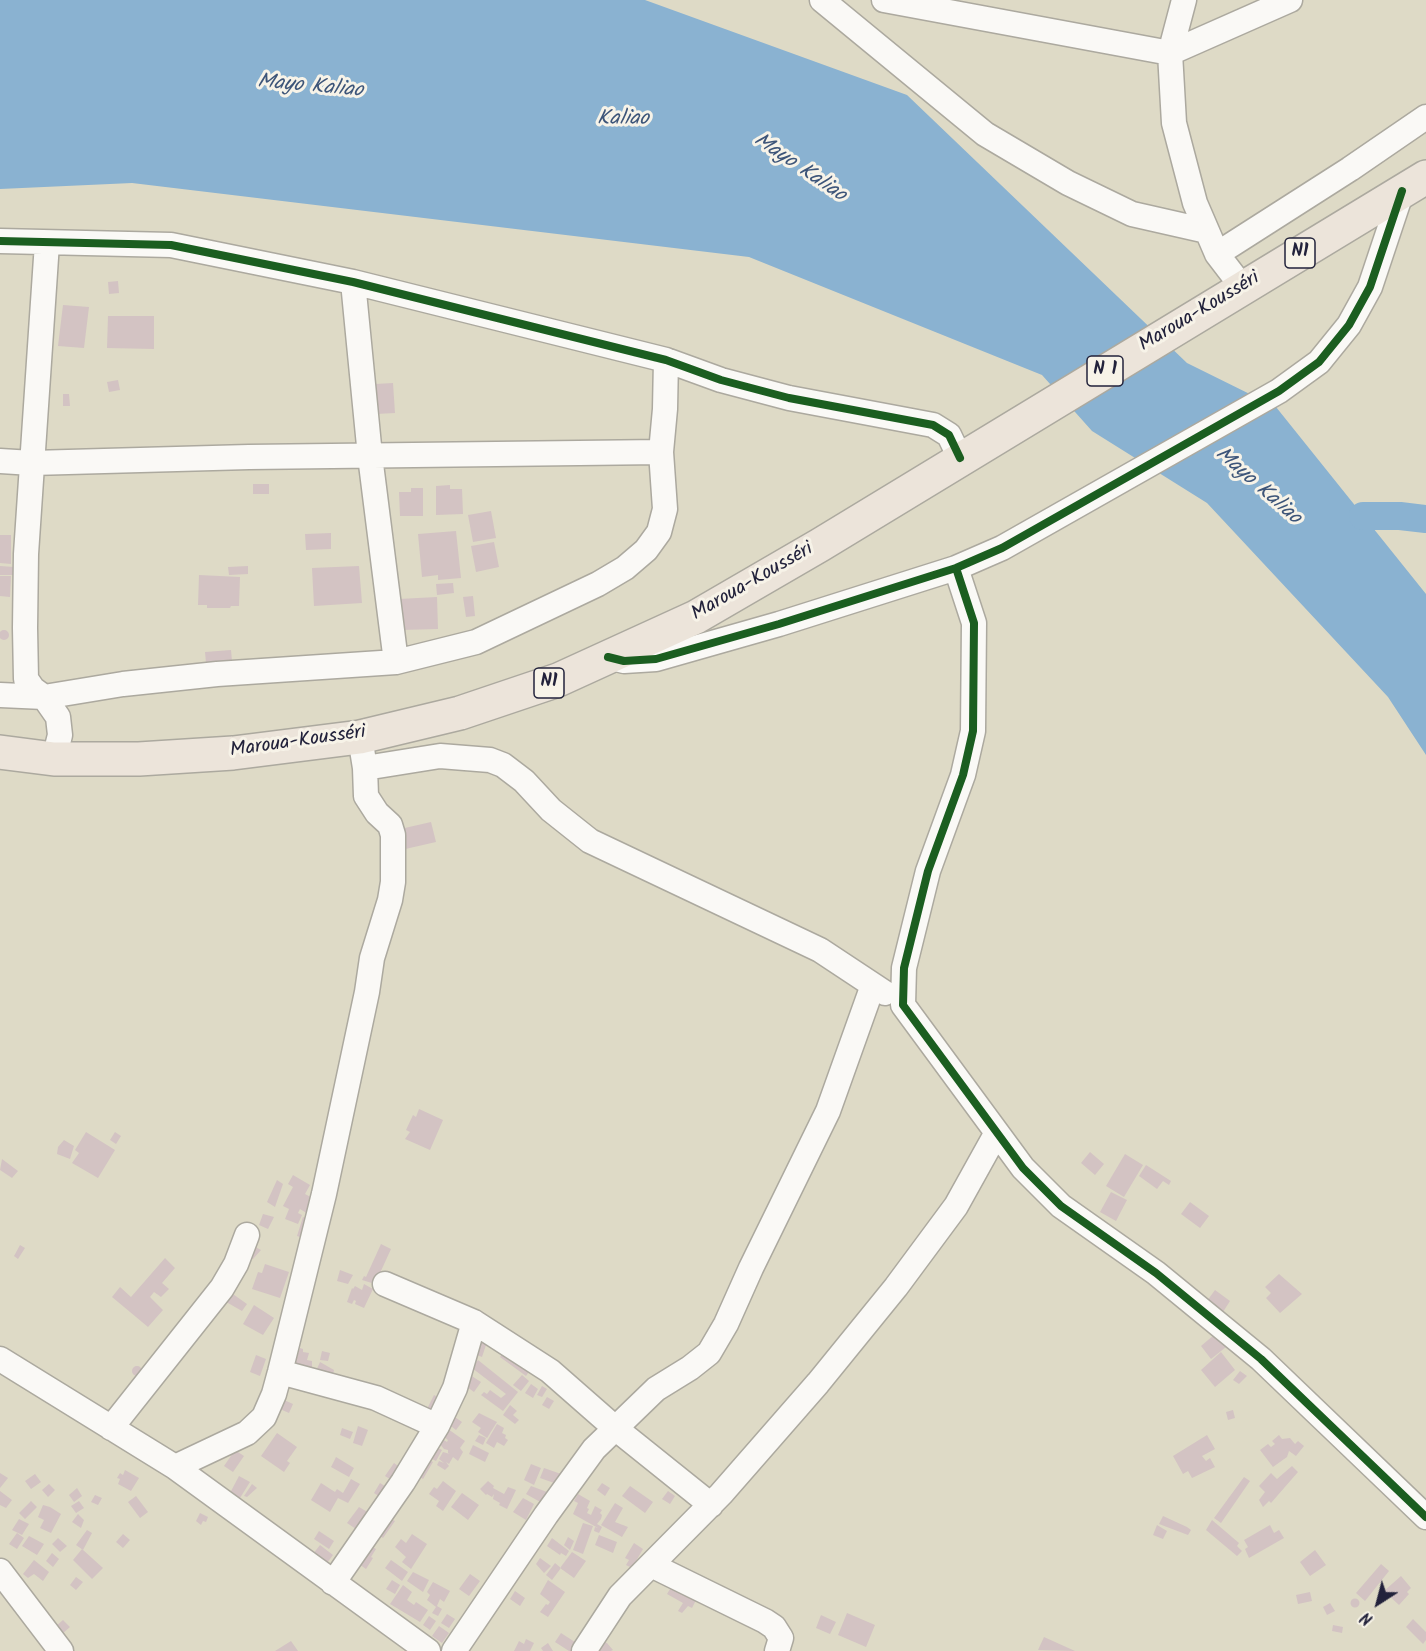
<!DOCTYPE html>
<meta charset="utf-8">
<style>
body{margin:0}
#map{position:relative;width:1426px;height:1651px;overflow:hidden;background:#dedac6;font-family:Kalam,sans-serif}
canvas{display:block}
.north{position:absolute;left:1348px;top:1573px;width:60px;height:60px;-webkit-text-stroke:4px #f7f3e8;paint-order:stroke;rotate:216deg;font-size:16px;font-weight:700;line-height:24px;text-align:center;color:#22223b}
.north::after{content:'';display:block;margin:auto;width:21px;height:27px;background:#22223b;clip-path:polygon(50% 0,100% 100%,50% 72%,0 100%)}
</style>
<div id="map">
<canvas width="1426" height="1651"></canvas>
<div class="north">N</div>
</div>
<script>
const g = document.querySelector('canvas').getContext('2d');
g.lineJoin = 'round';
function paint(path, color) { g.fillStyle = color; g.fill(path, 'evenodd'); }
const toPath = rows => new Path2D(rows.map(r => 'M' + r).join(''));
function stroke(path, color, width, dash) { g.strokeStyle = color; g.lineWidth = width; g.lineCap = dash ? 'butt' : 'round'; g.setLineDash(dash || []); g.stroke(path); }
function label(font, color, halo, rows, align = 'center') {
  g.font = font + ' Kalam,sans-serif'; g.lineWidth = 6; g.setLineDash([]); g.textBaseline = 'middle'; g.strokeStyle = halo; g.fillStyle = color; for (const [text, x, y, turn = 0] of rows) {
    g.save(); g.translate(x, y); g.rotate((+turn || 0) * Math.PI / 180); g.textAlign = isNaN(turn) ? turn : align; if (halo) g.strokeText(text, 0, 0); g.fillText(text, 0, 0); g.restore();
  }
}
paint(toPath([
 [0,0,645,0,907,95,1187,363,1276,407,1426,594,1426,755,1388,697,1207,503,1092,431,1042,375,749,257,132,183,0,189]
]), '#8ab2d1');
stroke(toPath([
 [1363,516,1400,516,1426,519]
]), '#8ab2d1', 28);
paint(toPath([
 [118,281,119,293,109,294,108,282],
 [63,305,89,307,84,348,58,346],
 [108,316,154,316,154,349,107,348],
 [118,380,120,390,109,392,107,382],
 [393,383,395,413,376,414,375,384],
 [63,394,69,394,70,406,63,406],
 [253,484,269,484,269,494,253,494],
 [450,485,450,489,462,489,463,514,436,515,436,486],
 [411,488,423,488,423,516,400,516,399,492,411,492],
 [491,511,496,538,473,542,468,515],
 [456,531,461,578,438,580,438,575,422,577,418,534],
 [331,533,331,549,306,550,305,534],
 [0,535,11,535,11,564,0,563],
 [494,542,499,567,476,572,471,546],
 [0,566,14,567,14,575,0,575],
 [248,566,248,574,229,575,228,567],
 [359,566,362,603,314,606,312,568],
 [199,575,240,577,239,606,231,606,230,608,207,608,207,605,198,605],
 [0,576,11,576,10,597,0,596],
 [453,583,454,593,437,595,436,584],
 [473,596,475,616,466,617,463,597],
 [437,597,438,629,401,630,399,599],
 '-1 635a5 5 0 1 1 10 0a5 5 0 1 1-10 0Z',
 [231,650,232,661,206,663,205,652],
 [431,822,436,842,401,850,396,830],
 [419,1109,443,1120,430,1150,405,1139,410,1132,406,1130,413,1115,416,1117],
 [86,1132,115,1150,98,1178,72,1163,79,1153,75,1150],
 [115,1132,121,1136,116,1144,110,1140],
 [64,1140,74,1146,70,1159,57,1154,58,1147],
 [1090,1152,1104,1164,1095,1175,1081,1163],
 [1125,1154,1143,1165,1124,1197,1106,1186],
 [2,1159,18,1171,12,1178,0,1170],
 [1146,1165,1171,1181,1169,1185,1163,1181,1157,1189,1139,1176],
 [293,1175,310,1185,305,1194,318,1201,308,1214,300,1209,298,1213,302,1215,298,1224,285,1219,289,1209,283,1206,293,1187,288,1184],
 [277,1180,283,1184,275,1207,267,1202],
 [1111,1192,1127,1200,1116,1221,1100,1212],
 [1190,1202,1209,1216,1200,1228,1181,1214],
 [263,1214,274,1217,268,1229,259,1225],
 [303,1217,312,1220,306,1239,297,1236],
 [248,1243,261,1250,253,1259,245,1255],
 [381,1244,391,1249,375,1284,362,1280,364,1276,366,1277],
 [20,1245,25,1248,18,1259,14,1256],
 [165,1258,175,1268,162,1283,169,1289,161,1297,154,1292,150,1297,163,1310,148,1327,112,1297,120,1287,131,1297],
 [265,1264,289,1272,280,1298,252,1289,258,1272,262,1273],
 [340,1270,353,1275,348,1284,337,1281],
 [1279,1274,1302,1294,1280,1313,1266,1298,1271,1293,1265,1287],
 [364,1284,373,1289,364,1308,355,1304,356,1301,354,1300,352,1304,347,1302,352,1288,353,1289,355,1286,362,1290],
 [1215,1290,1230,1301,1223,1312,1207,1301],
 [230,1292,247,1304,242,1311,221,1299],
 [254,1305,274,1318,263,1335,243,1324],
 [480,1331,489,1336,482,1357,472,1353],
 [1214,1335,1226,1347,1211,1359,1201,1346],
 [507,1347,533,1366,526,1376,500,1357],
 [300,1348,303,1349,303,1352,309,1353,307,1360,312,1361,312,1372,291,1366,294,1356,297,1357],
 [322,1351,330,1353,328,1361,320,1360],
 [1221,1352,1235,1370,1215,1387,1201,1370],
 [256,1355,266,1359,260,1376,250,1372],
 [478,1360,518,1392,503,1411,481,1395,484,1392,487,1394,490,1390,501,1398,506,1394,472,1368],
 [320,1362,334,1370,332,1378,316,1371],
 '132 1371a5 5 0 1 1 10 0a5 5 0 1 1-10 0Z',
 [1240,1371,1247,1376,1239,1384,1233,1380],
 [467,1373,481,1382,474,1392,460,1382],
 [522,1375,529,1381,521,1391,513,1385],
 [531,1384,538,1389,533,1398,525,1393],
 [542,1386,547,1389,542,1397,537,1395],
 [434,1395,443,1400,434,1419,424,1415],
 [547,1397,554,1401,549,1409,542,1405],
 [284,1400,293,1404,289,1413,280,1409],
 [510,1405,517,1411,513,1415,519,1420,515,1424,503,1415],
 [1233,1410,1235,1418,1228,1420,1226,1412],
 [479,1413,497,1422,487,1438,478,1432,481,1428,472,1422],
 [452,1415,462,1422,456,1430,447,1423],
 [497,1424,504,1428,502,1433,506,1435,505,1438,508,1440,504,1446,497,1442,494,1448,486,1443],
 [358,1426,368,1430,362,1446,353,1443],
 [342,1428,353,1432,350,1439,340,1435],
 [448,1429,465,1441,460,1448,463,1452,458,1461,453,1457,449,1464,446,1462,449,1466,445,1470,437,1465,439,1461,444,1463,439,1459,443,1452,450,1454,448,1453,448,1450,444,1449,439,1443,442,1439,447,1442,448,1440,444,1437],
 [277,1433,297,1447,287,1461,290,1463,284,1472,261,1456],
 [479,1435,486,1438,483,1445,475,1441],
 [1207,1435,1215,1449,1202,1456,1206,1461,1210,1458,1215,1467,1192,1478,1188,1471,1183,1474,1173,1456],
 [1279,1435,1282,1439,1290,1438,1295,1444,1298,1441,1304,1446,1296,1456,1289,1451,1287,1457,1273,1467,1260,1450,1268,1444,1271,1447,1275,1444,1272,1441],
 [432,1445,442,1450,436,1461,426,1456],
 [473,1445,489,1453,485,1462,469,1454],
 [235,1450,244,1456,233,1472,224,1466],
 [336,1457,354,1468,349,1477,331,1467],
 [425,1458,433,1462,423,1479,420,1477,417,1483,412,1481],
 [394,1463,402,1469,393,1481,385,1476],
 [531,1464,541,1468,534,1485,524,1480],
 [1292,1466,1298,1472,1271,1503,1269,1501,1263,1507,1259,1500,1265,1492,1259,1486,1271,1473,1277,1479],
 [544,1468,561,1474,557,1484,540,1478],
 [125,1470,139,1478,131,1491,118,1484,120,1479,117,1478,120,1473,123,1475],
 [0,1473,8,1478,0,1488],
 [35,1474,41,1482,31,1489,25,1481],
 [239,1476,250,1482,240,1498,230,1493],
 [1244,1477,1250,1481,1221,1523,1214,1518],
 [351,1479,360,1484,348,1503,338,1498,330,1512,311,1500,321,1483,335,1492,337,1489,343,1493],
 [443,1481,456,1491,443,1511,436,1506,439,1501,429,1494,434,1487,437,1489],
 [488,1481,494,1486,493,1488,504,1494,508,1487,516,1490,507,1509,499,1505,500,1503,493,1499,494,1494,492,1497,487,1494,486,1495,480,1489],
 [380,1483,391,1490,385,1500,374,1493],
 [602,1483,610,1488,605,1496,597,1490],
 [49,1484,55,1490,48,1497,42,1490],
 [252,1484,257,1488,247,1497,244,1496],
 [531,1486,547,1492,542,1503,526,1494],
 [630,1486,653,1502,645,1513,622,1496],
 [77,1488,82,1496,74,1502,69,1495],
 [0,1491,12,1500,6,1508,0,1505],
 [668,1491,675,1496,670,1504,662,1499],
 [462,1493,479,1505,468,1520,451,1507],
 [578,1494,590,1501,587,1508,589,1509,587,1513,591,1515,595,1506,602,1510,600,1513,602,1515,601,1519,597,1524,602,1527,599,1533,594,1531,595,1527,598,1528,573,1514,578,1503,574,1501],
 [95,1495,102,1498,98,1505,91,1502],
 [136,1496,148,1512,140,1518,128,1502],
 [523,1498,534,1504,526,1520,513,1512],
 [31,1501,37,1507,25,1519,19,1513],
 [79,1501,84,1508,76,1513,71,1506],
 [615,1503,623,1508,615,1522,628,1527,622,1537,601,1525],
 [43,1505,50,1507,61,1514,51,1533,40,1528,44,1520,38,1517],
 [359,1507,371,1514,359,1531,347,1523],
 [200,1513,208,1517,206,1522,203,1521,201,1525,196,1521],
 [78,1514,84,1520,81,1528,72,1522],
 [385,1516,395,1521,383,1538,374,1532],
 [1163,1516,1187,1527,1191,1530,1188,1535,1159,1524],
 [19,1519,29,1524,22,1535,12,1530],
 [1212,1520,1239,1543,1237,1546,1242,1551,1237,1556,1206,1530],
 [583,1523,593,1526,583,1554,573,1550],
 [1157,1525,1167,1531,1163,1539,1153,1535],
 [1270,1525,1274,1533,1279,1530,1284,1538,1249,1558,1245,1549,1248,1547,1244,1540],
 [87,1530,92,1533,83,1550,76,1545],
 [319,1531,334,1541,329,1549,314,1539],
 [17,1533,24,1538,17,1549,9,1544],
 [123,1534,130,1540,123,1548,116,1542],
 [412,1534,427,1544,411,1569,402,1562,406,1557,395,1547,401,1539,406,1543],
 [599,1535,617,1542,613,1553,595,1545],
 [29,1536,44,1544,37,1555,22,1546],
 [568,1537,574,1541,570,1550,564,1545],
 [58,1538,67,1546,60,1552,52,1544],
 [552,1538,569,1551,566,1556,561,1553,560,1555,547,1546],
 [366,1543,376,1549,371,1557,373,1558,366,1569,356,1562],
 [634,1543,643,1549,632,1568,626,1565,629,1560,625,1558],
 [320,1545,333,1555,327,1563,313,1554],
 [82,1549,103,1568,92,1579,73,1560],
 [1315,1550,1326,1565,1310,1576,1300,1562],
 [572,1552,586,1561,574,1578,560,1568],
 [52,1553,59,1559,53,1567,46,1561],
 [540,1558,551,1566,544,1573,536,1564],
 [34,1560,49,1572,43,1581,34,1574,28,1578,23,1574],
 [391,1560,408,1572,402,1581,385,1568],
 [555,1563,561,1568,552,1580,546,1575],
 [1381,1564,1389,1571,1365,1601,1356,1593],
 [413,1572,429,1580,423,1592,407,1581],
 [470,1574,480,1581,469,1596,459,1589],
 [1401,1576,1411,1588,1407,1592,1409,1594,1399,1605,1384,1591],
 [76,1577,83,1582,76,1590,70,1585],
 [392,1580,400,1585,395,1594,386,1589],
 [548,1580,565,1592,548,1617,540,1612,546,1604,548,1605,550,1602,540,1594],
 [433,1582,450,1591,444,1602,440,1599,437,1606,442,1609,438,1616,432,1613,436,1607,427,1600,430,1595,427,1592],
 [673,1584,697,1598,692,1608,688,1606,682,1613,678,1611,683,1603,667,1594],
 [403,1585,412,1592,407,1600,414,1605,416,1602,428,1610,420,1622,390,1604],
 [515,1591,525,1598,520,1606,510,1599],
 [1310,1592,1312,1601,1298,1604,1296,1595],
 '1350.5 1603a4.5 4.5 0 1 1 9 0a4.5 4.5 0 1 1-9 0Z',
 [1330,1603,1335,1611,1327,1615,1323,1607],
 [847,1613,875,1625,866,1647,838,1635],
 [447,1614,455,1619,449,1628,441,1623],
 [821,1615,836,1622,830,1634,816,1628],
 [429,1616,436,1621,430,1630,423,1625],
 [1413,1619,1426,1632,1426,1640,1423,1644,1406,1627],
 [63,1620,70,1627,62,1634,55,1627],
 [1333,1625,1343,1627,1342,1633,1332,1631],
 [439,1626,449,1633,442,1643,432,1636],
 [561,1633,581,1646,577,1651,569,1651,555,1642],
 [1044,1637,1075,1651,1038,1650],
 [526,1639,534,1643,530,1651,514,1651,519,1641,524,1644],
 [599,1640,607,1643,613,1650,611,1651,592,1651],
 [291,1641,298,1651,275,1651],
 [548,1643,553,1651,543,1651,541,1648]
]), '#d3c3c3');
const minor = toPath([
 [822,0,985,134,1068,183,1132,214,1207,231],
 [884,0,1170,53,1290,0],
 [1184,0,1170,53,1174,123,1195,203,1217,254,1243,288],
 [0,241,171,245,353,282,666,360,721,380,789,398,933,425,949,435,960,458],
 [47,243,26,554,25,628,26,679,33,689,44,697,58,717,60,735,54,759],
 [1217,254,1350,169,1426,117],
 [353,282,370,456,396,662],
 [0,461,32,463,249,457,661,452],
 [956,568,974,623,973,731,963,775,928,871,904,968,903,1005,1023,1168,1061,1206,1156,1273,1261,1359,1426,1517],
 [608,657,624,661,656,659,779,624,956,568,1002,548,1279,391,1319,362,1349,325,1370,287,1402,191],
 [0,695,44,697,123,684,217,674,396,662,476,642,598,584,625,568,646,550,659,532,665,509,661,452,665,409,666,360],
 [365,768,440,756,490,760,503,765,524,781,551,810,590,841,820,950,885,993],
 [385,1284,474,1322,550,1371,615,1428,711,1505],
 [0,1359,175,1467,428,1651],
 [280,1372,376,1398,437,1426],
 [111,1428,222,1288,236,1264,247,1235],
 [175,1467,247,1433,264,1417,274,1394,280,1372,324,1194,367,992,372,958,390,900,393,882,393,835,390,825,377,813,366,796,365,768,360,737],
 [651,1565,765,1621,774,1627,781,1638,777,1651],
 [0,1571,61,1651],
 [333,1583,403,1482,437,1426,455,1388,474,1322],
 [454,1651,546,1515,594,1449,656,1389,690,1368,709,1353,726,1324,751,1268,828,1111,873,985],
 [584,1651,620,1596,721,1494,818,1383,896,1287,956,1206,996,1134]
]);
const highway = toPath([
 [0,752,54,759,139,759,233,753,360,737,460,713,558,680,696,617,820,545,1426,177]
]);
stroke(minor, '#aca99f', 27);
stroke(highway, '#aca99f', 36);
stroke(minor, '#faf9f6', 24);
stroke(highway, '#ece4da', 33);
stroke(toPath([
 [0,241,171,245,353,282,666,360,721,380,789,398,933,425,949,435,960,458],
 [956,568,974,623,973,731,963,775,928,871,904,968,903,1005,1023,1168,1061,1206,1156,1273,1261,1359,1426,1517],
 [608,657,624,661,656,659,779,624,956,568,1002,548,1279,391,1319,362,1349,325,1370,287,1402,191]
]), '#1b5e20', 8);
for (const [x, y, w] of [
 [1300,253,30],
 [1105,371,36],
 [549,683,30]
]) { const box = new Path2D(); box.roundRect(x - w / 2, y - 15, w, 30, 4.5); g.fillStyle = '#f7f3e8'; g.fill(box); stroke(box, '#22223b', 1.5); }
label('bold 18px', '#22223b', null, [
 ["N1",1300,253],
 ["N 1",1105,371],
 ["N1",549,683]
]);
label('20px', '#22223b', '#f7f3e8', [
 ["Maroua-Kousséri",1200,313,-31],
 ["Maroua-Kousséri",753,583,-30],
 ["Maroua-Kousséri",298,743,-8]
]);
label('italic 21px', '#3d5579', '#f7f3e8', [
 ["Mayo Kaliao",310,88,5],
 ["Kaliao",623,120],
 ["Mayo Kaliao",799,169,34],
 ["Mayo Kaliao",1257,487,41]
]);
</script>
